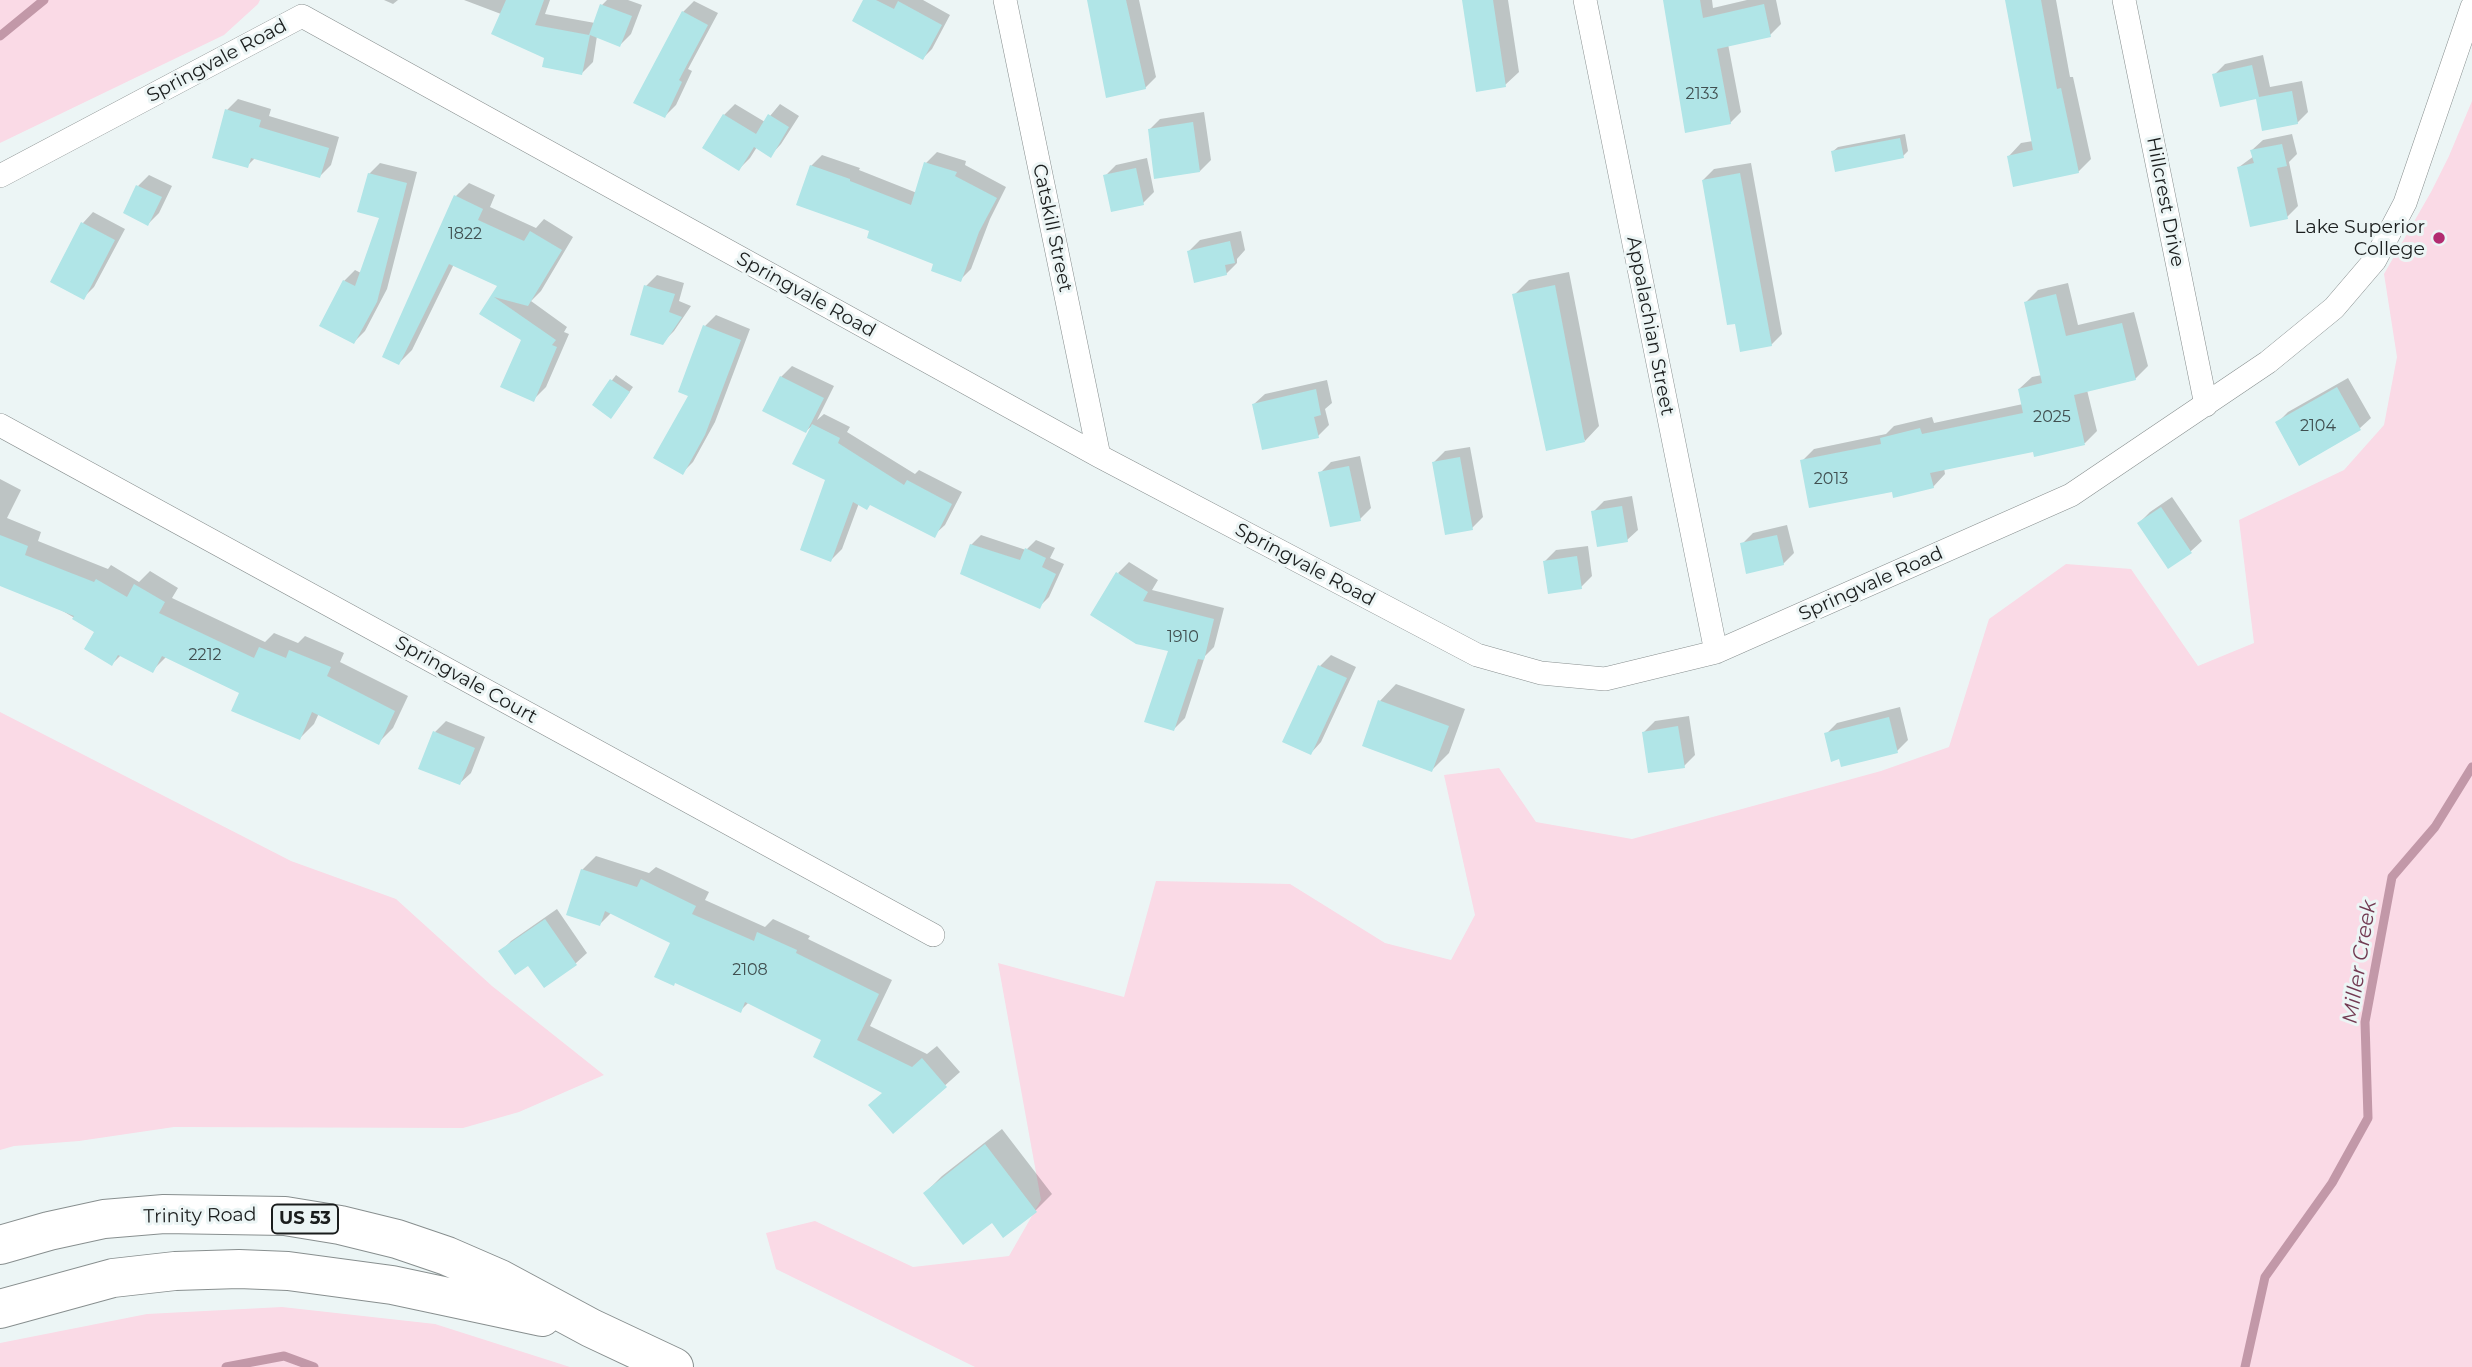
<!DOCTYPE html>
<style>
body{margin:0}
canvas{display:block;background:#ecf5f5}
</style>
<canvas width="2472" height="1367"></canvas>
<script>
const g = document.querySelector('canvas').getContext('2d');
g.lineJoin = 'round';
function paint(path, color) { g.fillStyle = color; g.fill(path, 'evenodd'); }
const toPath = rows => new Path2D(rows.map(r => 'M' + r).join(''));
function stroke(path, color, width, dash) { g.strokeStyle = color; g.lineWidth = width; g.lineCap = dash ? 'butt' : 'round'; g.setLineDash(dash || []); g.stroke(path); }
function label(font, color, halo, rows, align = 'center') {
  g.font = font + ' Montserrat,sans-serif'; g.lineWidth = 6; g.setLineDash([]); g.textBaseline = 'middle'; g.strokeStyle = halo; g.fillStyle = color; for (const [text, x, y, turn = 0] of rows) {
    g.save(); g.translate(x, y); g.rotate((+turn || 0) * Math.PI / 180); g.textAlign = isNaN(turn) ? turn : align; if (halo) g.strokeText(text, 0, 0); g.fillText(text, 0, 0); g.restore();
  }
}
paint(toPath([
 [0,0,260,0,258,4,224,35,0,143],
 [2472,101,2472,1367,975,1367,776,1269,766,1233,815,1221,913,1267,1009,1256,1041,1200,998,963,1124,997,1156,881,1290,884,1385,943,1451,960,1475,915,1444,775,1499,768,1536,822,1632,839,1881,771,1949,747,1989,619,2066,564,2131,569,2198,666,2254,643,2239,520,2344,470,2384,425,2397,357,2384,274,2431,192,2449,156],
 [0,712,291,861,396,899,492,986,604,1075,519,1112,463,1128,174,1127,79,1141,14,1146,0,1150],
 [282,1307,435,1324,570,1367,0,1367,0,1343,147,1314]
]), '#fadae6');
paint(toPath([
 [384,0,398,0,393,4],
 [464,0,550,0,545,14,595,23,602,5,607,0,628,0,642,5,631,34,620,45,597,36,593,62,582,73,546,57,501,14],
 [865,0,923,0,950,15,932,49,923,58],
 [1088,0,1139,0,1156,77,1145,88],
 [1464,0,1508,0,1519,72,1505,85],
 [1665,0,1712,0,1713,8,1747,0,1776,0,1781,24,1770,35,1728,44,1741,112,1730,123],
 [2007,0,2056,0,2070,77,2073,77,2091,159,2078,172,2009,156,2021,143,2033,141],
 [694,1,718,13,688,69,692,71,676,105,665,116,635,102,683,12],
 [2263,55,2270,87,2302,81,2308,112,2297,123,2258,97,2214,75,2225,64],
 [238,99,271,109,269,116,339,137,331,165,320,176,256,157,247,166,227,110],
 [735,104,765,122,780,104,799,116,781,144,771,155,757,147,750,158,739,169,724,115],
 [1204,112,1211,160,1200,171,1149,130,1160,119],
 [1905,134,1908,151,1903,156,1832,152,1838,147],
 [2292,134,2297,154,2289,162,2298,206,2287,217,2239,167,2254,156,2252,150,2263,140],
 [937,152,966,161,965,165,1006,187,990,219,971,269,960,280,935,263,872,230,811,166,822,155,860,168,859,170,917,193,926,163],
 [1147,158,1154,192,1143,203,1105,176,1116,165],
 [380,163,417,172,387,289,365,331,354,342,321,325,344,281,355,270,361,273,382,217,369,174],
 [1751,163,1782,334,1771,345,1737,322,1703,180,1714,169],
 [149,175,172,186,159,213,148,224,138,186],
 [469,183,495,195,490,207,536,228,544,219,573,237,541,291,531,301,567,327,564,332,569,334,546,387,533,400,523,339,482,314,499,285,454,264,412,350,399,363,456,196],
 [93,212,125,229,94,287,83,298,83,223],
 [1241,231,1245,250,1237,259,1237,263,1226,274,1189,251,1200,240],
 [1569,272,1599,426,1585,441,1514,295,1529,280],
 [657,275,684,283,679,301,691,306,674,331,662,343,646,286],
 [2068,283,2078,325,2134,312,2148,366,2135,379,2087,390,2097,431,2085,443,2034,450,1944,468,1945,474,1933,487,1893,490,1802,461,1814,449,1886,434,1894,426,1932,417,1934,423,2023,404,2019,389,2032,377,2042,375,2026,302,2038,290],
 [716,315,750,329,715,422,693,462,682,473,690,395,705,326],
 [792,366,834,386,817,420,824,414,850,427,847,432,915,474,919,470,962,492,945,525,934,535,871,503,859,503,842,549,831,560,827,480,813,425,806,431,781,377],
 [616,375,633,387,616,411,594,404],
 [2348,378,2371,418,2360,428,2277,423,2288,412],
 [1327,380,1332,403,1325,409,1329,425,1318,436,1254,404,1265,394],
 [1470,447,1483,517,1472,528,1434,462,1445,451],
 [1360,456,1371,508,1360,519,1320,473,1331,462],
 [0,479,21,490,7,518,41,532,38,541,108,569,111,565,139,582,150,571,178,588,172,598,265,642,274,633,298,643,305,636,344,653,340,662,408,696,393,728,378,743,319,713,314,724,300,738,241,692,167,656,152,671,121,655,112,664,97,631,54,606,0,584],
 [1632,496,1638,530,1627,540,1593,512,1604,501],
 [2172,497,2202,541,2191,551,2169,567,2139,523,2150,512],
 [1787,525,1794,553,1783,564,1742,544,1753,533],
 [981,535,1026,550,1036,540,1055,548,1050,558,1064,564,1049,597,1040,606,971,545],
 [1588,546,1592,576,1581,587,1545,561,1556,550],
 [1129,562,1158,580,1152,590,1224,608,1214,647,1205,656,1185,718,1174,729,1170,650,1118,573],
 [1331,655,1356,667,1321,742,1311,753,1285,741,1320,666],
 [1396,684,1465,709,1449,753,1432,770,1364,744,1380,701],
 [1900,707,1908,740,1897,751,1840,757,1826,734,1837,723],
 [1689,716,1695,755,1684,766,1644,732,1655,721],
 [446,721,485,737,471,773,460,783,435,732],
 [596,856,649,873,656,867,709,892,705,900,765,927,773,919,810,936,808,939,892,980,870,1026,927,1054,937,1046,960,1072,893,1132,884,1092,823,1039,749,1002,740,1011,672,942,611,913,600,924,582,870],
 [557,909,587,953,576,963,544,985,529,963,501,951,511,941],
 [1002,1129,1052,1194,1035,1211,992,1221,925,1193,942,1176]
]), '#0003');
stroke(toPath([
 [0,36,44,0],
 [226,1367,284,1356,314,1367],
 [2245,1367,2265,1277,2332,1183,2368,1118,2365,1022,2392,877,2435,827,2472,767]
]), '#c298a8', 9);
paint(toPath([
 [506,0,544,0,535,25,589,35,600,4,632,16,620,47,590,35,582,75,542,67,544,58,491,34],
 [863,0,876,0,894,9,898,1,942,25,923,60,852,21],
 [1087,0,1126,0,1146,89,1106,98],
 [1462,0,1493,0,1506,87,1476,92],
 [1663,0,1700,0,1703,18,1764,4,1771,37,1717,49,1731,124,1685,133],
 [2005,0,2041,0,2057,89,2061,88,2079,173,2013,187,2007,156,2033,150],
 [682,11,708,25,679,80,682,82,665,118,633,103],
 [2252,65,2259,97,2292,91,2298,124,2262,131,2256,99,2220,107,2212,74],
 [225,109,261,120,259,127,329,148,320,178,251,158,248,168,212,158],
 [723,114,756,134,768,114,789,127,771,158,754,147,739,171,702,148],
 [1193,122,1200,172,1154,179,1148,129],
 [1900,138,1904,158,1835,172,1831,151],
 [2282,144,2287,166,2277,168,2288,219,2250,227,2237,167,2254,163,2250,150],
 [924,162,957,172,955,176,997,198,979,232,961,282,931,271,933,264,867,238,869,231,796,205,810,165,850,179,850,181,911,205],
 [1136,168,1144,205,1111,212,1103,175],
 [368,173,407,183,377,302,354,344,319,326,343,280,355,286,379,218,357,212],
 [1740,173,1772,346,1740,352,1735,324,1727,325,1702,180],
 [136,185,162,197,148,226,123,213],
 [454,195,483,209,478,220,524,241,530,231,562,250,528,306,494,297,556,340,552,345,557,347,534,402,500,387,521,340,479,314,497,286,449,264,399,365,382,357],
 [81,222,115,240,84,300,50,282],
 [1230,241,1235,263,1225,265,1227,275,1194,283,1187,251],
 [644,285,675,294,669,312,682,317,663,345,630,335],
 [1555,285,1585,442,1546,451,1512,294],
 [2056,294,2066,336,2122,323,2136,380,2074,395,2085,445,2034,457,2033,452,1930,473,1934,488,1893,498,1892,492,1809,508,1800,460,1881,444,1880,438,1920,428,1922,434,2023,413,2018,389,2042,383,2024,302],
 [703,325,741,340,705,435,683,475,653,458,688,396,678,392],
 [780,376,824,398,806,433,762,411],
 [610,379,630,392,611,419,592,405],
 [2337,387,2361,430,2299,466,2275,422],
 [1316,389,1321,415,1314,417,1319,438,1262,450,1252,404],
 [812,424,840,438,838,443,904,485,907,480,952,504,935,538,870,505,867,510,853,502,831,562,800,550,825,480,792,464],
 [1460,457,1473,530,1445,535,1432,462],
 [1349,466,1361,521,1330,527,1318,472],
 [1622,506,1628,542,1597,547,1591,511],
 [2161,507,2192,553,2168,569,2137,523],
 [0,535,28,546,25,555,94,582,96,579,127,597,134,584,165,602,159,613,254,658,259,647,286,658,289,650,331,667,327,676,395,711,379,745,312,712,300,740,231,711,239,693,162,656,153,673,118,655,112,666,84,649,94,632,72,619,74,616,0,586],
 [1777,535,1784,565,1746,574,1740,543],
 [970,544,1020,560,1025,548,1046,558,1042,567,1056,574,1040,609,960,574],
 [1577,556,1582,589,1548,594,1543,561],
 [1116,572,1148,592,1143,601,1214,619,1204,660,1198,659,1174,731,1144,722,1168,651,1136,644,1090,615],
 [1318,665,1347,678,1311,755,1282,742],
 [1378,700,1449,726,1432,772,1362,746],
 [1889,717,1898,753,1841,767,1839,759,1831,762,1824,733],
 [1678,726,1685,768,1648,773,1642,732],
 [433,731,475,748,460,785,418,769],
 [581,869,637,887,641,879,696,906,692,914,754,941,757,932,797,950,796,953,879,994,857,1040,912,1067,922,1058,947,1087,893,1134,868,1105,882,1093,813,1057,821,1040,745,1002,741,1013,675,983,674,986,654,977,670,943,605,911,600,926,566,915],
 [545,919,577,965,544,988,528,966,515,975,498,951],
 [985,1144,1037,1212,1003,1238,992,1223,963,1245,923,1193]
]), '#b0e5e7');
const street = toPath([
 [1005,0,1099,456],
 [1585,0,1716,652],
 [2124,0,2206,405],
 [0,176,302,16,1099,456,1477,655,1541,673,1605,679,1716,652,2071,495,2268,362,2334,308,2375,260,2405,203,2472,7],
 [0,425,933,935]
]);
const highway = toPath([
 [0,1245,49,1231,104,1219,164,1214,285,1216,340,1225,397,1239,447,1256,500,1279,591,1328,674,1367],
 [0,1309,113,1278,175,1271,239,1269,288,1271,392,1285,542,1317]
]);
stroke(street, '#888f8f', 24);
stroke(highway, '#888f8f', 40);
stroke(street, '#fff', 23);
stroke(highway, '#fff', 38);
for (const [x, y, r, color] of [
 [2439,238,7,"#b22c71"]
]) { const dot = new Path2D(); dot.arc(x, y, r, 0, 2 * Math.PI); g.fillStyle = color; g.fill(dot); stroke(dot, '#ecf5f5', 2.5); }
label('16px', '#404f50', null, [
 ["2133",1702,94],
 ["1822",465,234],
 ["2025",2052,417],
 ["2104",2318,426],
 ["2013",1831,479],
 ["1910",1183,637],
 ["2212",205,655],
 ["2108",750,970]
]);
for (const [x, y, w] of [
 [305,1219,66]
]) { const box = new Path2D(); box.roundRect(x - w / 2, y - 14.5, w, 29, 5); g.fillStyle = '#ecf5f5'; g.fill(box); stroke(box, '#1a1d1d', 2); }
label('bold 18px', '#1a1d1d', null, [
 ["US 53",305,1219]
]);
label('19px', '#1a1d1d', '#ecf5f5', [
 ["Springvale Road",217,61,-28],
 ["Hillcrest Drive",2165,202,79],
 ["Catskill Street",1052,228,78],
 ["Springvale Road",806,295,29],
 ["Appalachian Street",1650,326,79],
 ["Springvale Road",1305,565,28],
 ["Springvale Road",1871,584,-24],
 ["Springvale Court",466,680,29],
 ["Trinity Road",200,1216,-1]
]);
label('19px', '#1a1d1d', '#ecf5f5', [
 ["Lake Superior",2425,227],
 ["College",2425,249]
], 'right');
label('italic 21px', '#723a52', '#ecf5f5', [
 ["Miller Creek",2360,962,-81]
]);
</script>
